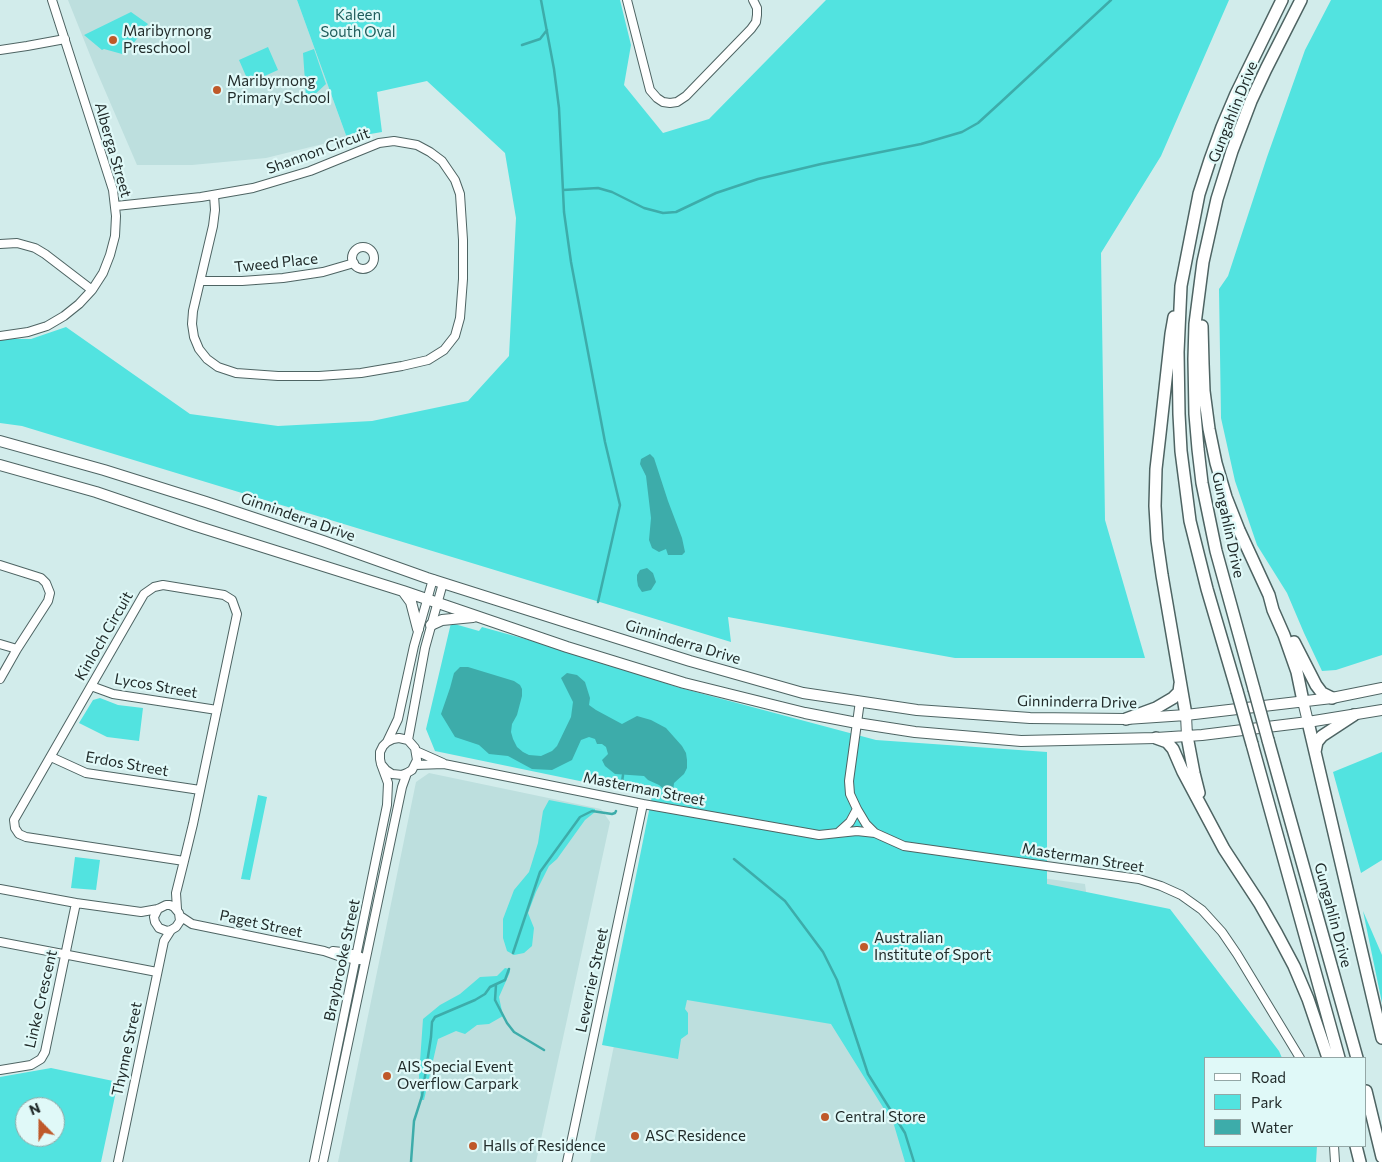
<!DOCTYPE html>
<style>
body{margin:0}
#map{position:relative;width:1382px;height:1162px;overflow:hidden;background:#d2eceb;font-family:Commissioner,sans-serif}
canvas{display:block}
.legend{position:absolute;left:1204px;top:1057px;width:162px;height:90px;box-sizing:border-box;background:#e0f9f8;border:1px solid #94a7a6;margin:0;padding:6px 9px;list-style:none;font-size:15px;color:#212b2a}
.legend li{display:flex;align-items:center;gap:10px;height:25px}
.legend b{width:25px;border:1px solid #94a7a6}
.north{position:absolute;left:15px;top:1097px;width:50px;height:50px;box-sizing:border-box;background:#e0f9f8;border:1px solid #94a7a6;border-radius:50%;rotate:338deg;font-size:14px;font-weight:700;line-height:20px;text-align:center;color:#212b2a}
.north::after{content:'';display:block;margin:auto;width:18px;height:22px;background:#bf592a;clip-path:polygon(50% 0,100% 100%,50% 72%,0 100%)}
</style>
<div id="map">
<canvas width="1382" height="1162"></canvas>
<ul class="legend">
<li><b style="height:6px;background:#fff"></b>Road</li>
<li><b style="height:14px;background:#52e3e0"></b>Park</li>
<li><b style="height:14px;background:#3dacaa"></b>Water</li>
</ul>
<div class="north">N</div>
</div>
<script>
const g = document.querySelector('canvas').getContext('2d');
g.lineJoin = 'round';
function paint(path, color) { g.fillStyle = color; g.fill(path, 'evenodd'); }
const toPath = rows => new Path2D(rows.map(r => 'M' + r).join(''));
function stroke(path, color, width, dash) { g.strokeStyle = color; g.lineWidth = width; g.lineCap = dash ? 'butt' : 'round'; g.setLineDash(dash || []); g.stroke(path); }
function label(font, color, halo, rows, align = 'center') {
  g.font = font + ' Commissioner,sans-serif'; g.lineWidth = 4.5; g.setLineDash([]); g.textBaseline = 'middle'; g.strokeStyle = halo; g.fillStyle = color; for (const [text, x, y, turn = 0] of rows) {
    g.save(); g.translate(x, y); g.rotate((+turn || 0) * Math.PI / 180); g.textAlign = isNaN(turn) ? turn : align; if (halo) g.strokeText(text, 0, 0); g.fillText(text, 0, 0); g.restore();
  }
}
paint(toPath([
 [68,0,297,0,347,138,266,158,192,165,137,165,94,65],
 [429,773,601,809,610,822,536,1162,338,1162,416,782],
 [658,832,741,836,1085,884,1102,1010,1138,1162,590,1162]
]), '#bddfde');
paint(toPath([
 [297,0,620,0,631,45,624,85,663,133,709,119,826,0,1229,0,1161,156,1101,253,1105,520,1145,658,955,658,728,617,731,642,22,426,0,423,0,339,31,339,66,327,190,414,278,426,372,421,468,401,509,356,516,218,505,153,427,81,377,92,382,132,347,138],
 [1331,0,1382,0,1382,655,1336,670,1322,671,1304,633,1287,593,1257,545,1235,481,1221,418,1219,289,1228,276,1267,157,1305,50],
 [131,12,148,24,127,52,122,54,104,49,102,50,84,35],
 [268,47,278,70,249,83,239,60],
 [314,49,326,84,313,96,306,96,303,53],
 [451,623,479,631,482,627,576,653,677,687,876,740,1047,752,1047,884,1170,909,1279,1051,1282,1058,1206,1058,1206,1146,1317,1146,1316,1162,905,1162,894,1125,831,1024,687,1000,685,1009,688,1013,688,1034,681,1039,678,1059,602,1045,652,796,435,751,426,729],
 [100,698,118,705,143,708,139,741,107,737,79,723,93,700],
 [1382,752,1382,860,1361,873,1333,772],
 [258,795,267,797,250,880,241,879],
 [549,800,595,809,595,812,585,820,557,859,549,866,536,892,528,913,534,928,532,946,524,953,514,955,507,951,503,938,503,919,514,890,529,872,538,843,543,811],
 [75,857,100,860,96,890,71,888],
 [1363,911,1382,955,1382,1003],
 [505,968,509,969,510,972,499,997,503,1016,489,1024,477,1025,465,1034,456,1031,438,1039,424,1100,421,1100,419,1076,423,1019,440,1005,460,994,480,977,497,976],
 [51,1068,118,1082,101,1162,0,1162,0,1077],
 [25,1107,55,1107,55,1137,25,1137]
]), '#52e3e0');
paint(toPath([
 [650,454,654,458,668,501,682,538,685,552,682,555,668,555,666,549,659,552,652,548,649,540,651,518,646,476,640,464,641,459],
 [647,568,653,573,656,582,651,590,642,592,638,586,637,580,637,575,640,570],
 [460,667,468,667,514,681,520,685,522,689,522,696,517,715,512,724,511,732,513,739,517,747,523,752,529,755,541,756,552,751,557,746,571,717,573,702,561,678,567,673,577,675,585,682,590,698,589,705,596,710,622,724,637,716,651,720,666,728,682,746,686,753,687,760,687,768,684,774,674,783,673,791,666,791,659,785,648,780,644,776,615,774,605,766,602,760,608,754,606,747,602,744,597,744,595,739,589,737,581,740,572,760,552,770,532,769,508,756,489,754,479,745,455,737,441,714,450,688,454,673]
]), '#3dacaa');
stroke(toPath([
 [541,0,554,69,559,108,564,212,571,262,605,442,620,505,598,602],
 [522,45,540,39,547,30],
 [563,190,598,188,612,192,644,208,663,213,676,212,716,193,758,179,821,164,921,144,962,132,978,123,1001,102,1111,0],
 [621,789,623,775],
 [734,859,785,901,823,952,837,980,868,1074,905,1133,914,1162],
 [513,953,540,872,580,817,592,811,612,814,615,813,616,811],
 [496,985,495,1000,507,1023,514,1032,544,1050],
 [411,1162,414,1121,422,1096,431,1037,432,1022,435,1017,475,1000,485,994,490,987,505,980,509,969]
]), '#3dacaa', 2.5);
const minor = toPath([
 [627,0,650,90,657,98,663,102,670,103,677,102,686,96,751,29,756,22,757,15,757,8,753,0],
 [0,50,27,46,65,39],
 [116,206,201,197,253,188,310,171,379,143,394,141,417,145,430,152,442,161,455,180,460,194,463,240,463,279,460,318,455,336,444,350,428,360,402,366,361,373,319,376,278,376,236,373,218,367,207,359,199,349,194,337,192,324,193,311,213,226,215,210,214,195],
 [0,244,17,243,35,248,45,254,92,290],
 '352 258a11 11 0 1 1 22 0a11 11 0 1 1-22 0Z',
 [200,281,242,281,283,278,323,272,354,263],
 [0,336,28,332,47,326,64,316,79,304,92,290,103,273,110,255,115,236,116,216,113,190,52,0],
 [0,565,41,578,46,583,50,593,48,601,17,649,0,679],
 [0,644,17,649],
 [91,686,113,694,217,710],
 [860,701,849,781,850,794,857,809,866,824,875,833],
 [408,740,425,648,443,583],
 [387,742,398,719,414,646,433,579],
 [416,751,443,763],
 [51,757,86,773,200,790],
 [415,765,444,764,643,804,819,835,857,831,875,833,904,846,1139,879,1161,886,1181,895,1202,910,1222,932,1237,954,1300,1058],
 [839,832,850,822,857,809],
 [0,889,76,903,141,912,158,909,166,905,170,905,174,907,179,913,180,921,176,927,171,930,167,931,159,928,155,922,154,917,158,909],
 [177,909,176,893,184,861,193,824,237,614,232,600,224,595,163,585,154,587,144,594,14,820,15,828,19,834,26,837,184,861],
 [180,916,192,924,324,951,341,957,359,960],
 [0,942,157,972],
 [333,951,342,952,357,955,361,957],
 [0,1070,31,1065,41,1059,45,1052,76,903],
 [1334,1146,1335,1162],
 [118,1162,164,941,171,930],
 [314,1162,387,805,388,783,381,764,380,759,380,752,383,746,387,742,393,739,399,738,408,740,415,748,417,760,412,770,407,773,402,775,392,774,386,770,381,764],
 [323,1162,402,787,407,773],
 [567,1162,643,804]
]);
const major = toPath([
 [0,441,104,470,206,502,323,541,427,578,569,623,690,661,803,693,917,710,1030,718,1126,719,1186,715,1332,698,1382,688],
 [0,465,96,492,196,526,403,591,567,647,684,683,805,713,857,723,915,732,1021,741,1156,738,1202,735,1308,722,1382,710],
 [403,591,411,602,418,629],
 [431,625,442,620,473,617],
 [1303,701,1308,722],
 [1186,715,1187,736]
]);
const highway = toPath([
 [1174,317,1171,334,1160,434,1156,469,1155,506,1157,540,1162,575,1186,715],
 [1202,326,1203,364,1204,391,1209,429,1216,463,1226,497,1239,530,1269,595,1273,610,1284,635,1297,672,1303,701],
 [1294,642,1316,685,1322,693,1332,698],
 [1254,689,1216,551,1202,483,1198,449,1195,414,1194,359,1195,324,1203,262,1217,199,1232,151,1251,101,1266,69,1301,0],
 [1237,691,1207,589,1190,521,1181,451,1179,414,1178,352,1181,286,1199,194,1210,160,1222,127,1236,94,1282,0],
 [1126,719,1156,708,1173,698,1179,692,1180,684],
 [1308,722,1382,1038],
 [1187,736,1194,773,1199,793],
 [1156,738,1167,742,1173,749,1183,772,1224,849,1260,904,1277,934,1294,966,1308,999,1328,1058],
 [1268,740,1357,1058],
 [1252,744,1339,1058],
 [1315,752,1317,742,1322,736,1354,715],
 [1366,1091,1382,1157],
 [1356,1146,1360,1162]
]);
stroke(minor, '#4e6463', 10);
stroke(major, '#4e6463', 12);
stroke(highway, '#4e6463', 14);
stroke(minor, '#fff', 8);
stroke(major, '#fff', 10);
stroke(highway, '#fff', 11);
const highwayBridge = toPath([
 [1254,689,1268,740],
 [1237,691,1252,744]
]);
stroke(highwayBridge, '#4e6463', 14, []);
stroke(highwayBridge, '#fff', 11);
for (const [x, y, r, color] of [
 [113,40,5,"#bf592a"],
 [217,90,5,"#bf592a"],
 [864,947,5,"#bf592a"],
 [387,1076,5,"#bf592a"],
 [825,1117,5,"#bf592a"],
 [635,1136,5,"#bf592a"],
 [473,1146,5,"#bf592a"]
]) { const dot = new Path2D(); dot.arc(x, y, r, 0, 2 * Math.PI); g.fillStyle = color; g.fill(dot); stroke(dot, '#e0f9f8', 2); }
label('15px', '#1f5c5b', '#e0f9f8', [
 ["Kaleen",358,15],
 ["South Oval",358,32]
]);
label('15px', '#212b2a', '#e0f9f8', [
 ["Maribyrnong",123,31],
 ["Preschool",123,48],
 ["Maribyrnong",227,81],
 ["Primary School",227,98],
 ["Australian",874,938],
 ["Institute of Sport",874,955],
 ["AIS Special Event",397,1067],
 ["Overflow Carpark",397,1084],
 ["Central Store",835,1117],
 ["ASC Residence",645,1136],
 ["Halls of Residence",483,1146]
], 'left');
label('15px', '#212b2a', '#e0f9f8', [
 ["Gungahlin Drive",1233,112,-68],
 ["Alberga Street",113,150,74],
 ["Shannon Circuit",318,151,-20],
 ["Tweed Place",276,263,-6],
 ["Ginninderra Drive",298,517,19],
 ["Gungahlin Drive",1228,525,78],
 ["Kinloch Circuit",104,636,-60],
 ["Ginninderra Drive",683,642,17],
 ["Lycos Street",156,686,10],
 ["Ginninderra Drive",1077,702,1],
 ["Erdos Street",127,764,10],
 ["Masterman Street",644,789,11],
 ["Masterman Street",1083,858,9],
 ["Gungahlin Drive",1333,915,75],
 ["Paget Street",261,924,12],
 ["Braybrooke Street",342,960,-78],
 ["Leverrier Street",592,980,-78],
 ["Linke Crescent",41,999,-77],
 ["Thynne Street",127,1049,-78]
]);
</script>
